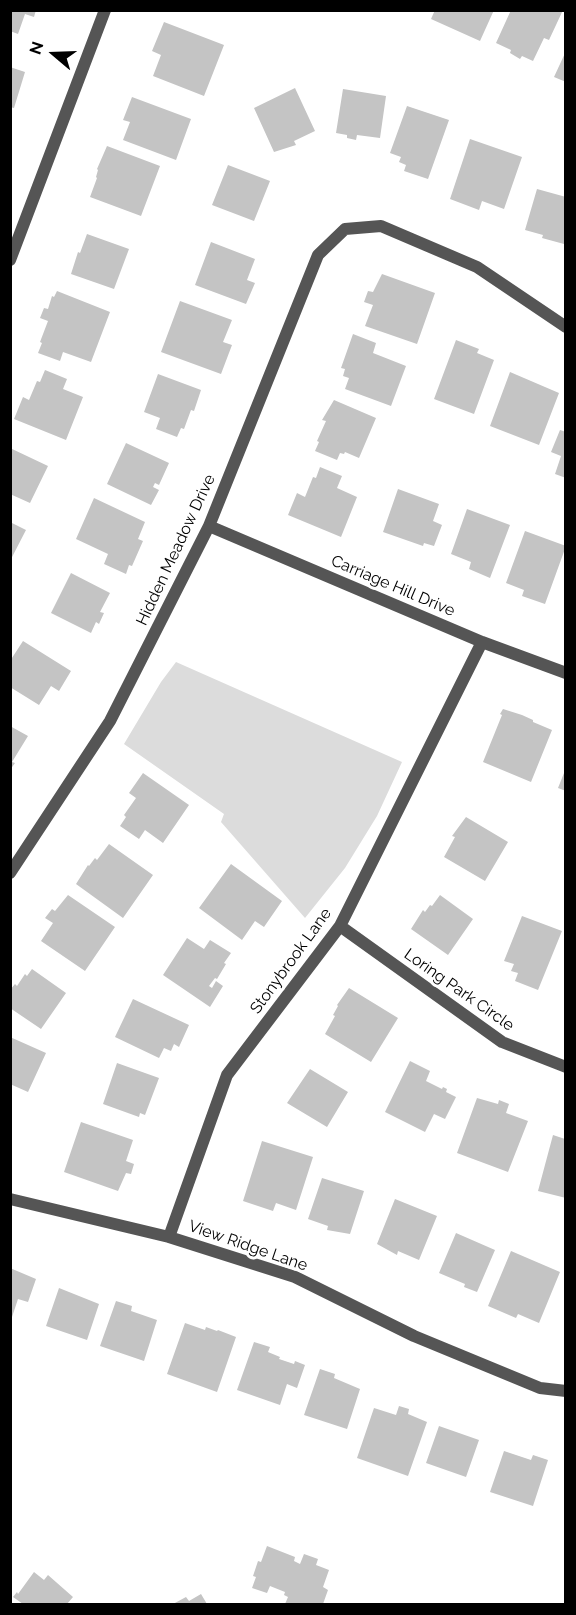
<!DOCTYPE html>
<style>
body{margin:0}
#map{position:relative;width:576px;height:1615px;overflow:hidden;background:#fff;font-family:Raleway,sans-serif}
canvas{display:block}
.frame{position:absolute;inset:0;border:12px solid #000;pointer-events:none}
.north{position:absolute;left:24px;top:24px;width:60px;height:60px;-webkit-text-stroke:4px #fff;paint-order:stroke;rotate:289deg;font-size:16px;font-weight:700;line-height:24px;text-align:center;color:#000}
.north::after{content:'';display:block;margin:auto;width:21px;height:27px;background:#000;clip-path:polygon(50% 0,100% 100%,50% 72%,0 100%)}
</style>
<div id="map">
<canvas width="576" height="1615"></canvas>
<div class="frame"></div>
<div class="north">N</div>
</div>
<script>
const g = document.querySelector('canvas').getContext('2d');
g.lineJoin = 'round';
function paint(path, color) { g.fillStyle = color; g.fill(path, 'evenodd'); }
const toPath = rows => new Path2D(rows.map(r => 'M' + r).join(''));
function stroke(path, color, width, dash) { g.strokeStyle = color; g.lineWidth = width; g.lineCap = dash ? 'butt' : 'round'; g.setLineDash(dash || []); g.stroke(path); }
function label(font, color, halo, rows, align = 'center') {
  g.font = font + ' Raleway,sans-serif'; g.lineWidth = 6; g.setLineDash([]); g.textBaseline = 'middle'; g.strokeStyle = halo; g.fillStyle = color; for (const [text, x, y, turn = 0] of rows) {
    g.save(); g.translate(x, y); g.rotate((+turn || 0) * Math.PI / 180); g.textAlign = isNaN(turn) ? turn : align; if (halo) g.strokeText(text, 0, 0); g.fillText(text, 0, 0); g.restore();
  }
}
paint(toPath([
 [176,662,402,762,377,816,345,868,305,918,221,822,224,814,124,744,161,682]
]), '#dcdcdc');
paint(toPath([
 [10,10,36,10,34,17,25,14,18,34,10,31],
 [435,10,494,10,480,41,431,19],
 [511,10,563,10,549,40,544,38,533,61,522,56,520,59,510,53,511,50,496,43],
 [164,22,224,45,204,96,153,76,161,55,152,51],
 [566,51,566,82,554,77],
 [10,67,25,72,14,108,10,107],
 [295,88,315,131,294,141,296,145,274,152,254,108],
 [343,89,386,96,380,138,357,135,356,140,347,138,347,135,336,133],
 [132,97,191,119,176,160,123,140,130,122,123,120],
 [407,106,449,120,428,179,404,171,406,165,399,162,401,157,390,153],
 [470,139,522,157,504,209,482,201,479,210,450,199],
 [107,146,160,166,141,216,90,197,97,178,96,177,98,170,97,169],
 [228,165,270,181,254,221,212,205],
 [537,189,566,197,566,238,564,244,542,238,543,235,525,230],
 [87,234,129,249,114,289,71,274,78,252,80,253],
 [211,242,255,259,247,280,255,283,246,304,195,285],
 [382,274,435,293,417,344,365,326,373,305,364,302,368,291,373,292],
 [57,291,110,312,91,362,63,352,60,361,38,353,42,343,40,342,48,321,40,318,44,308,48,309,52,296,54,297],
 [180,301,232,320,223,342,232,345,221,374,161,352],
 [353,334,376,343,373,353,406,366,391,406,345,389,349,378,343,376,345,369,341,368],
 [456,340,479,349,477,353,494,360,474,414,434,399],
 [45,370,67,379,63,389,83,397,66,440,14,419,23,397,29,400,37,381,40,382],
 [510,372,559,393,539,445,490,426],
 [158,374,201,390,194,411,191,410,184,429,181,428,177,437,156,429,160,418,144,412],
 [334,400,376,418,359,458,345,452,344,454,340,453,337,460,315,451,319,442,317,441,326,421,322,420],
 [560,430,566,432,566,478,555,474,561,456,551,452],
 [126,443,169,463,159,485,155,483,153,487,159,490,151,505,107,484],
 [10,448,48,466,30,503,10,494],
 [320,467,342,476,337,488,357,497,341,537,288,515,297,493,305,497,313,477,316,478],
 [398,489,439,504,433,521,442,525,434,546,424,543,423,546,383,532],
 [94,498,145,522,138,539,143,541,132,566,129,565,126,574,104,564,108,554,76,539],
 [467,509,510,525,490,578,469,569,471,562,451,554],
 [10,522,26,530,10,561],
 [525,531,566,546,545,604,522,596,524,590,506,583],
 [71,573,110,593,100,612,104,613,99,624,96,622,91,633,51,613],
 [23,641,71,671,59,691,51,686,39,705,10,687,10,661],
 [503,709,522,715,533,720,533,722,552,730,531,782,483,762,502,715,500,714],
 [10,726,28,736,12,762,15,763,10,770],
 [566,768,566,791,558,788],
 [143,773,189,805,163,843,145,830,139,839,120,826,126,817,124,815,136,798,129,793],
 [466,817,508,842,485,881,444,857,455,837,452,836],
 [109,844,153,875,123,918,76,884,88,865,89,866,95,858,97,860],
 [231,864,282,901,264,927,255,921,242,940,199,908],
 [68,895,115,927,85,971,41,941,53,923,45,918,52,909,55,911],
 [440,895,473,919,448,955,411,929,423,910,425,912,430,905,432,906],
 [522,916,562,931,538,990,515,981,518,973,511,971,514,964,504,961],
 [187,938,204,949,210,940,231,953,224,963,226,964,217,979,215,978,209,986,212,988,216,981,223,986,210,1007,163,975],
 [32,969,66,993,41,1029,10,1008,10,990,15,984,17,986,25,974,27,976],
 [349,988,398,1018,371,1062,325,1034,335,1016,333,1015,338,1006,337,1005],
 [133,999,189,1025,179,1047,174,1044,171,1051,164,1048,159,1058,115,1037],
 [10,1037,46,1053,28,1092,10,1084],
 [410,1061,430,1071,426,1081,442,1089,443,1087,447,1089,446,1092,456,1097,445,1119,434,1114,425,1132,385,1112],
 [117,1063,159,1078,145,1115,140,1113,139,1117,103,1104],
 [310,1069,348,1092,327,1127,287,1103],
 [477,1098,498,1104,499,1100,509,1104,506,1113,528,1121,508,1172,457,1153],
 [81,1122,133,1140,126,1161,134,1164,131,1174,126,1173,118,1191,64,1172],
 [553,1135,565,1139,566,1198,538,1191],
 [262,1141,313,1157,296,1210,276,1203,273,1211,243,1201],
 [322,1178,364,1191,350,1234,327,1230,328,1226,308,1219],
 [395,1199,437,1216,419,1260,398,1251,397,1255,377,1244],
 [456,1233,495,1250,477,1292,464,1287,465,1284,439,1273],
 [511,1251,560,1272,539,1323,518,1314,516,1318,488,1306],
 [10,1268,36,1279,28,1302,18,1299,11,1320],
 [59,1288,99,1304,87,1340,46,1326],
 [116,1301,132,1306,131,1311,157,1320,144,1361,100,1346],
 [185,1323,205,1330,206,1327,217,1331,218,1330,236,1337,217,1392,167,1374],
 [254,1342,270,1347,268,1352,280,1357,279,1359,294,1364,295,1361,305,1365,297,1388,287,1384,280,1405,237,1390],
 [320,1369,335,1374,334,1378,360,1389,347,1429,304,1415],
 [399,1406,409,1409,408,1414,427,1422,408,1476,357,1458,374,1408,396,1415],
 [439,1426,479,1440,466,1477,426,1463],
 [504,1451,531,1460,533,1455,548,1460,533,1506,490,1492],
 [267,1546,295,1557,294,1561,300,1564,304,1554,318,1559,316,1565,329,1570,323,1587,328,1590,323,1604,285,1604,288,1597,284,1595,285,1592,270,1586,267,1593,252,1588,256,1577,253,1576,258,1561,261,1562],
 [34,1572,44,1580,48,1575,73,1597,67,1604,23,1604,13,1597,17,1592,18,1594],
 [201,1594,207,1604,173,1604,186,1597,189,1601]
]), '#c4c4c4');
stroke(toPath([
 [10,260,105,10],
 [209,526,482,642,566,673],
 [10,873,110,721,209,526,318,255,345,229,381,226,477,267,566,327],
 [340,926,502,1042,566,1067],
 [10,1199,169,1237,295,1277,414,1336,540,1388,566,1391],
 [169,1237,227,1075,340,926,482,642]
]), '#555', 12);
label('16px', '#000', '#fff', [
 ["Hidden Meadow Drive",176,550,-65],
 ["Carriage Hill Drive",393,586,23],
 ["Stonybrook Lane",291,961,-54],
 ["Loring Park Circle",459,990,35],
 ["View Ridge Lane",248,1246,19]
]);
</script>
